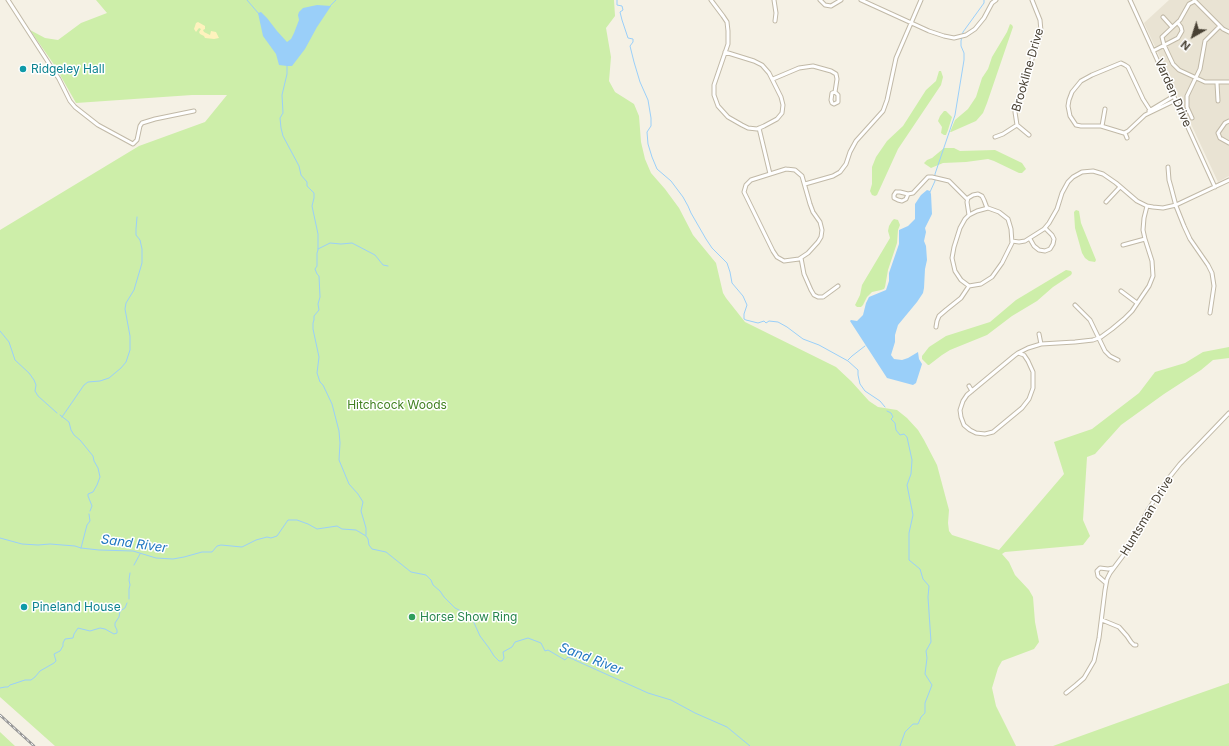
<!DOCTYPE html>
<style>
body{margin:0}
#map{position:relative;width:1229px;height:746px;overflow:hidden;background:#f5f1e5;font-family:Inter,sans-serif}
canvas{display:block}
.north{position:absolute;left:1173px;top:16px;width:40px;height:40px;-webkit-text-stroke:3px #fff;paint-order:stroke;rotate:219deg;font-size:11px;font-weight:700;line-height:16px;text-align:center;color:#484134}
.north::after{content:'';display:block;margin:auto;width:14px;height:18px;background:#484134;clip-path:polygon(50% 0,100% 100%,50% 72%,0 100%)}
</style>
<div id="map">
<canvas width="1229" height="746"></canvas>
<div class="north">N</div>
</div>
<script>
const g = document.querySelector('canvas').getContext('2d');
g.lineJoin = 'round';
function paint(path, color) { g.fillStyle = color; g.fill(path, 'evenodd'); }
const toPath = rows => new Path2D(rows.map(r => 'M' + r).join(''));
function stroke(path, color, width, dash) { g.strokeStyle = color; g.lineWidth = width; g.lineCap = dash ? 'butt' : 'round'; g.setLineDash(dash || []); g.stroke(path); }
function label(font, color, halo, rows, align = 'center') {
  g.font = font + ' Inter,sans-serif'; g.lineWidth = 3; g.setLineDash([]); g.textBaseline = 'middle'; g.strokeStyle = halo; g.fillStyle = color; for (const [text, x, y, turn = 0] of rows) {
    g.save(); g.translate(x, y); g.rotate((+turn || 0) * Math.PI / 180); g.textAlign = isNaN(turn) ? turn : align; if (halo) g.strokeText(text, 0, 0); g.fillText(text, 0, 0); g.restore();
  }
}
paint(toPath([
 [1169,0,1229,0,1229,176,1218,182,1144,23]
]), '#e9e3d3');
paint(toPath([
 [96,0,614,0,615,16,606,28,611,57,609,81,615,92,634,104,639,116,641,142,645,159,651,173,665,189,679,208,693,235,716,263,723,293,726,298,745,322,836,367,851,381,869,401,878,407,897,410,907,418,918,430,924,440,937,465,949,510,948,523,949,531,952,535,999,550,1064,474,1054,442,1092,429,1139,393,1155,372,1185,363,1203,352,1229,347,1229,358,1213,360,1201,370,1164,394,1121,425,1095,454,1087,457,1083,520,1090,536,1083,545,1005,552,1002,554,1009,562,1015,575,1029,590,1033,597,1035,622,1039,642,1034,649,1002,661,998,668,992,688,996,706,1016,746,55,746,0,697,0,230,139,146,205,122,227,95,192,95,76,103,55,66,30,30,45,38,58,40,81,23,107,13],
 [1010,24,1012,25,1013,27,987,103,983,113,976,121,951,132,950,132,955,120,968,109,976,97,982,78,988,69,992,57,1007,32],
 [939,71,941,71,943,77,941,85,898,149,877,195,875,196,872,195,870,191,872,184,872,167,876,157,887,141,903,126,926,90,936,81],
 [944,111,946,111,952,117,948,130,946,135,944,135,941,133,942,127,938,121,940,116],
 [944,148,954,148,960,151,995,150,1022,163,1026,169,1022,173,1019,173,994,161,988,159,966,162,943,163,931,168,925,164,924,163,927,160,932,158],
 [1076,210,1079,211,1081,223,1096,260,1095,262,1089,261,1085,258,1082,253,1075,228,1074,212],
 [894,219,898,220,900,225,898,230,897,243,888,270,885,287,884,289,881,290,872,292,867,297,863,305,861,307,857,307,855,305,860,295,862,285,890,238,888,231,889,226,892,221],
 [1066,270,1071,271,1072,273,1071,275,1053,287,1037,301,1012,316,987,335,950,350,942,355,929,365,928,365,922,359,922,356,929,347,946,336,990,322,1016,300],
 [1229,683,1229,746,1053,746,1189,697],
 [0,732,15,746,0,746]
]), '#cdeea9');
paint(toPath([
 [198,22,205,26,205,29,203,30,204,32,210,35,211,31,216,32,219,38,214,39,205,38,204,36,200,34,199,32,201,29,199,28,196,32,194,29,196,23]
]), '#fef2bd');
paint(toPath([
 [317,5,331,6,317,27,305,49,292,66,287,66,279,65,276,54,263,36,258,13,261,12,267,18,277,31,287,42,291,39,294,33,299,20,298,15,299,12,303,8],
 [927,190,930,191,931,194,932,214,925,228,926,232,924,241,926,246,927,260,925,269,924,288,923,293,917,302,898,325,895,335,895,342,891,355,894,359,902,360,908,358,918,352,919,359,922,364,916,383,913,385,887,378,850,321,851,320,857,321,863,315,866,303,869,297,886,290,889,281,889,273,899,244,899,230,908,226,915,219,915,204,921,195]
]), '#9acff9');
stroke(toPath([
 [247,0,259,14],
 [617,0,617,5,622,6,623,10,620,12,622,20,628,38,633,39,633,42,630,46,634,62,640,82,648,100,651,118,651,126,647,132,648,144,652,157,657,169,671,181,683,197,688,206,691,213,706,239,712,248,727,263,730,272,732,283,743,296,747,305,744,314,744,319,746,320,758,323,764,321,766,323,769,321,778,322,787,327,803,339,819,345,848,361,858,370,858,375,860,384,865,391,880,401,885,407],
 [330,6,336,0],
 [287,66,287,74,282,95,283,113,280,118,281,128,283,136,299,166,301,175,307,182,307,186,314,193,314,198,312,206,318,234,318,250,317,253,317,266,315,269,317,274,319,276,320,297,318,304,319,310,314,316,314,320,313,323,313,329,319,357,317,373,320,382,323,385,332,404,339,431,340,443,339,460,349,484,358,494,363,502,361,511,366,528,366,535],
 [930,192,935,181,935,174,955,115,964,60,964,53,961,46,961,41,963,32,984,3,984,0],
 [318,249,330,243,341,244,352,243,375,255,383,265,388,266],
 [0,331,9,342,15,360,29,373,34,380,36,385,35,391,38,396,57,413],
 [848,360,852,356,865,346],
 [887,411,891,413,893,417,891,419,895,423,896,430,900,435,904,434,907,437,912,460,911,474,907,485,913,515,909,533,909,560,920,569,923,579,929,586,928,597,931,642,926,651,927,658,925,674,932,685,925,703,925,713,921,717,918,724,913,724,905,732,900,746],
 [60,415,69,422,71,430,74,435,80,440,93,456,94,461,98,468,100,477,97,485,93,492,88,494,88,496,92,506,90,511],
 [62,417,84,385,88,382,100,381,109,378,121,368,126,362,130,350,130,336,125,309,126,303,134,290,142,263,142,249,140,240,136,235,136,229,137,217],
 [0,538,22,544,38,545,50,544,75,546,81,548,99,550,133,551,156,558,173,559,184,557,202,552,212,552,217,546,221,545,242,547,256,540,267,537,271,538,277,536,288,520,297,520,308,524,317,529,337,526,342,529,356,530,366,536,368,539,369,545,372,549,386,552,411,572,426,575,431,580,433,585,440,591,444,597,455,608,471,616,480,636,489,648,494,656,499,661,502,661,504,658,503,652,512,647,515,642,528,638,541,643,545,651,548,650,565,660,568,657,648,693,671,700,695,713,727,727,750,746],
 [81,548,87,525,90,521,89,514],
 [134,565,140,554],
 [129,599,129,589,130,585,129,580,130,573],
 [0,688,5,687,8,687,10,685,25,680,31,680,35,677,40,671,54,663,56,661,54,654,60,651,63,646,63,643,65,639,73,638,74,634,78,628,90,631,100,628,105,629,114,634,117,633,117,630,115,626,115,623,119,617,120,611,125,608,127,603]
]), '#9acff9', 1);
const minor = toPath([
 [8,0,59,79,70,101,75,107,98,125,133,144,137,140,140,126,142,123,155,119,194,111],
 [711,0,723,16,727,22,728,31,728,44,714,85,714,95,718,106,728,117,742,125,748,128,757,129,764,126,777,119,782,113,783,105,781,97,769,73,762,65,754,61,725,52],
 [774,0,776,13,775,21],
 [820,0,825,5,831,6,841,0],
 [861,0,929,31,944,36,954,38,966,35,975,29,984,18,992,3,996,0],
 [1130,0,1215,187],
 [1194,0,1223,29,1229,32],
 [1195,1,1189,4,1180,20,1162,37,1164,45,1173,64,1179,70,1205,82,1229,82],
 [1163,17,1172,27],
 [1153,51,1178,38,1182,31,1181,27,1178,23],
 [773,79,799,68,813,66,831,71,836,74,837,79,835,92,832,93,831,100,832,103,834,104,838,102,838,95,835,92],
 [1217,83,1218,101],
 [1150,110,1143,99,1128,67,1125,65,1121,63,1092,75,1081,81,1072,92,1069,100,1068,106,1070,116,1076,125,1081,126,1101,126,1124,133,1128,131,1145,115,1176,100],
 [1149,111,1174,96],
 [1192,118,1187,107,1187,96,1200,69,1205,41,1220,26],
 [1229,121,1225,123,1218,133,1220,138,1229,143],
 [1102,126,1105,109],
 [759,128,770,174],
 [1125,133,1127,138],
 [1029,135,1017,125,1015,112,1041,31,1040,20,1032,0],
 [995,137,1003,134,1017,125],
 [1168,167,1169,180,1171,187,1176,206,1184,226,1190,239,1208,265,1212,273,1214,286,1210,313],
 [786,169,795,170,802,176,810,204,813,212,820,222,822,230,821,237,818,242,808,253,799,259,784,261,777,257,773,251,744,192,746,185,751,180,786,169],
 [805,184,833,176,840,172,846,164,850,152,856,141,883,111,887,100,896,58,921,0],
 [896,192,900,192,908,194,906,199,902,201,898,200,894,198,894,195,896,192],
 [908,194,913,193,928,177,932,177,949,181,967,199],
 [1106,202,1120,187],
 [988,208,999,212,1008,219,1011,229,1012,243,1002,263,992,277,981,284,969,286,961,280,955,271,952,258,954,247,960,228,965,219,969,215,977,211,988,208],
 [969,215,967,202,968,198,973,195,978,194,982,196,984,200,987,208],
 [1030,239,1034,246,1039,250,1045,251,1050,249,1053,244,1054,239,1052,235,1045,228],
 [1012,241,1019,242,1025,241,1044,229,1049,223,1057,209,1062,193,1068,182,1073,177,1082,172,1093,171,1103,174,1116,183,1137,201,1147,206,1153,207,1163,208,1176,205,1229,180],
 [1123,245,1145,239],
 [801,258,804,274,811,290,814,295,818,297,823,297,838,286],
 [1121,291,1137,303],
 [1075,305,1090,320,1105,351,1110,356,1118,360],
 [936,327,937,321,939,316,946,310,961,298,969,286],
 [1039,334,1041,344],
 [1018,353,1024,355,1028,361,1033,372,1033,388,1029,399,1022,408,993,432,985,434,976,433,970,430,964,425,961,417,960,410,963,401,967,395,1014,356,1018,353,1028,348,1041,344,1075,342,1093,340,1101,337,1112,329,1124,319,1132,311,1149,286,1153,276,1152,261,1145,239,1143,230,1144,218,1147,206],
 [969,386,972,391],
 [1106,583,1098,576,1097,571,1100,568,1108,569,1113,568],
 [1102,620,1119,627,1127,636,1131,642,1134,645,1136,645],
 [1066,693,1076,685,1084,678,1094,661,1099,638,1105,590,1107,579,1110,573,1128,549,1148,510,1168,479,1180,464,1229,413]
]);
stroke(minor, '#c1b9a7', 5);
stroke(minor, '#fff', 3);
const rail = toPath([
 [0,715,34,746]
]);
stroke(rail, '#969696', 2.5);
stroke(rail, '#fff', 1, [3]);
for (const [x, y, r, color] of [
 [23,69,4,"#0f9aa8"],
 [24,607,4,"#0f9aa8"],
 [412,617,4,"#2e9e5b"]
]) { const dot = new Path2D(); dot.arc(x, y, r, 0, 2 * Math.PI); g.fillStyle = color; g.fill(dot); stroke(dot, '#fff', 1.5); }
label('12px', '#0d838f', '#fff', [
 ["Ridgeley Hall",31,69],
 ["Pineland House",32,607]
], 'left');
label('12px', '#484134', '#fff', [
 ["Brookline Drive",1028,70,-74],
 ["Varden Drive",1173,93,66],
 ["Huntsman Drive",1147,516,-59]
]);
label('12px', '#418120', '#fff', [
 ["Hitchcock Woods",397,405]
]);
label('12px', '#27864d', '#fff', [
 ["Horse Show Ring",420,617]
], 'left');
label('italic 13px', '#2077c1', '#fff', [
 ["Sand River",134,544,8],
 ["Sand River",591,659,21]
]);
</script>
